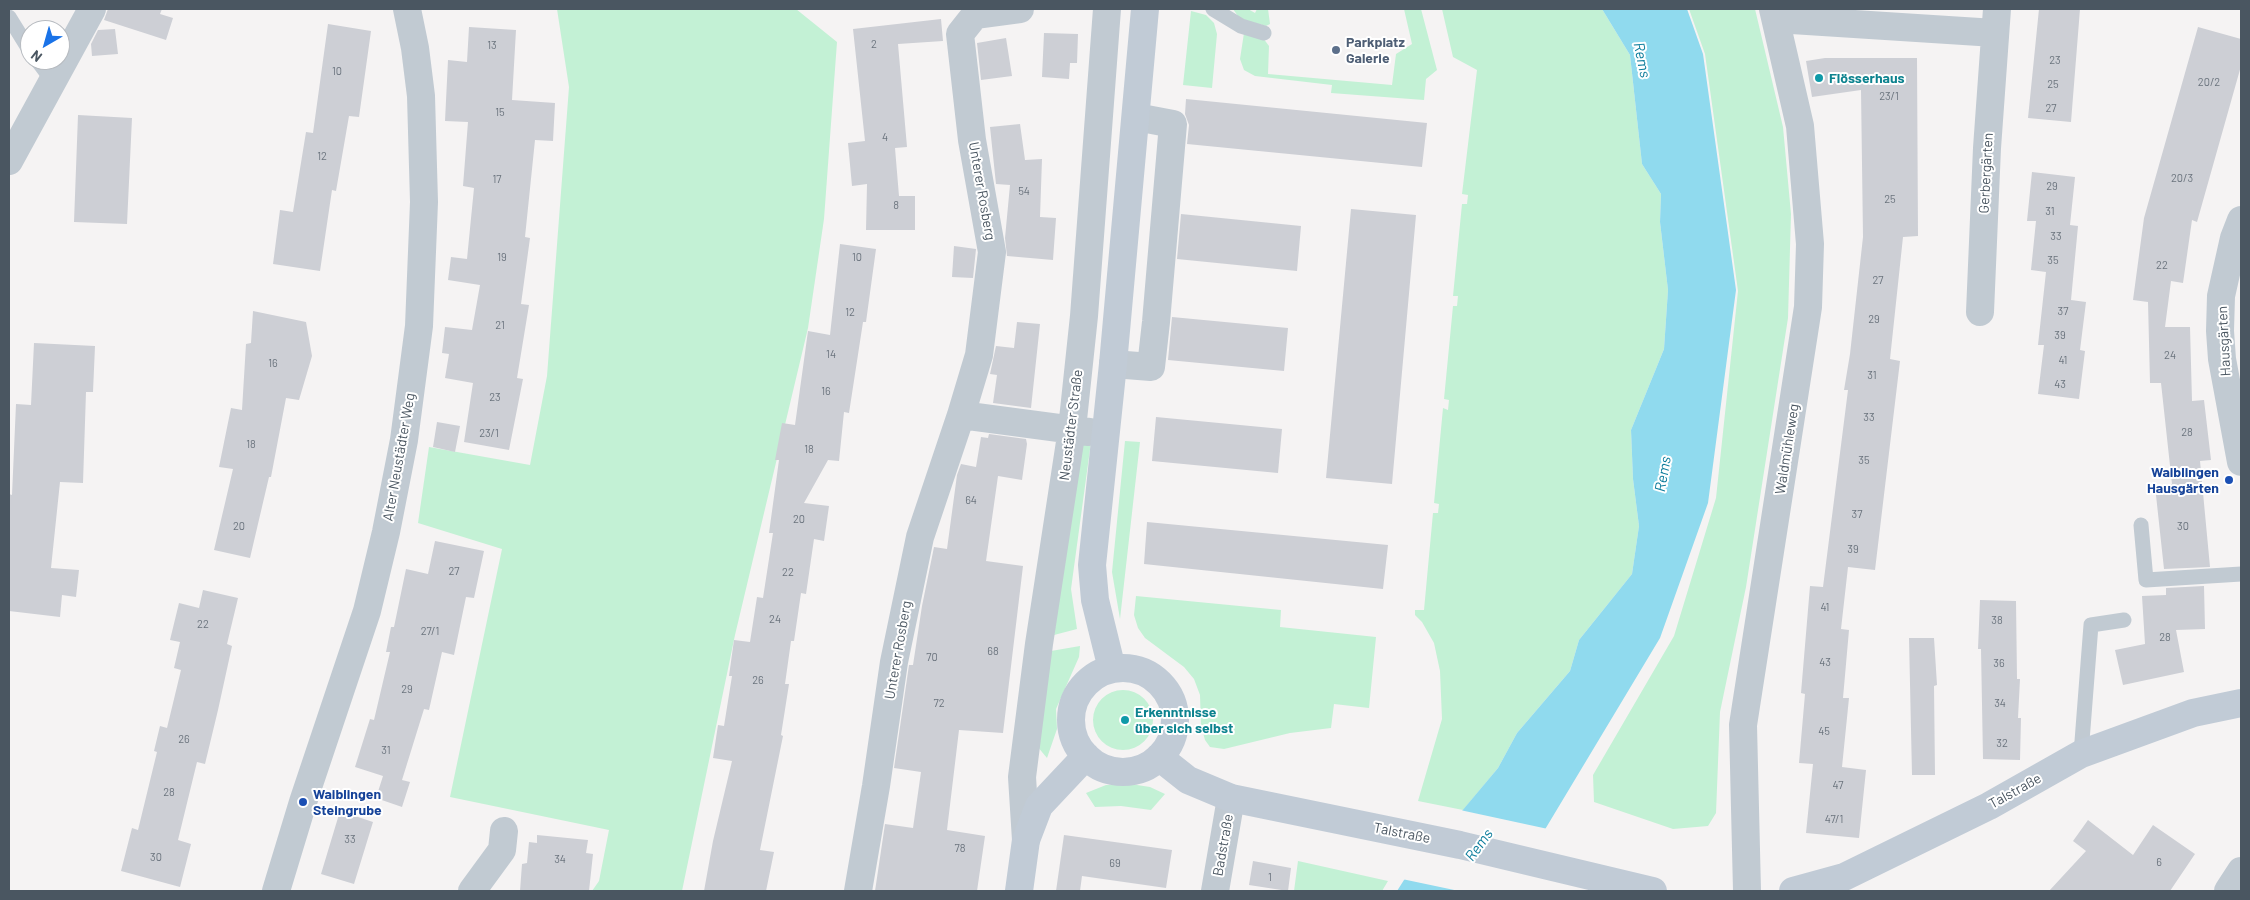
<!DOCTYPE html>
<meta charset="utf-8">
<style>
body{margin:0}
#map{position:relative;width:2250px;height:900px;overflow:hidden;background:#f5f3f3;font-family:Barlow,sans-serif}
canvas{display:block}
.frame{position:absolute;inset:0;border:10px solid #4a5661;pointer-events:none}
.north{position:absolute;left:20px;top:20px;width:50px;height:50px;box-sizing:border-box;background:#fff;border:1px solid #b7bbc0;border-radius:50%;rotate:218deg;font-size:14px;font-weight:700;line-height:20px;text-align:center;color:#4a5661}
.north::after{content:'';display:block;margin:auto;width:18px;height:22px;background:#1a73e8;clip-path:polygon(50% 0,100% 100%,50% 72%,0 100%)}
</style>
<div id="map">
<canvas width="2250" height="900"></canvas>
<div class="frame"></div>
<div class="north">N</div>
</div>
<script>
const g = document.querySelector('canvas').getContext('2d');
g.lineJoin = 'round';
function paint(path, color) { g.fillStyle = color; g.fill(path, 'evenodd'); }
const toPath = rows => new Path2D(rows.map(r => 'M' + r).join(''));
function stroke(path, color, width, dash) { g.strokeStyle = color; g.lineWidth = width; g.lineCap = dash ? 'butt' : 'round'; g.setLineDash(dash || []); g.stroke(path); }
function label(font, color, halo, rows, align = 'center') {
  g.font = font + ' Barlow,sans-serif'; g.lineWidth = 4; g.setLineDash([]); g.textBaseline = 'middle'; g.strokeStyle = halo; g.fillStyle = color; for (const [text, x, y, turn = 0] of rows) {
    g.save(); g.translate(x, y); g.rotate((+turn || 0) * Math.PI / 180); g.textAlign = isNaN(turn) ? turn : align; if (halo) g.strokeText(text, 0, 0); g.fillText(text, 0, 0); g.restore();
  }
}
paint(toPath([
 [557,9,796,9,837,42,824,219,808,328,735,635,682,891,592,891,599,881,609,830,450,797,502,549,418,523,429,447,530,465,547,376,569,87],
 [1233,9,1248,9,1255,13,1257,9,1268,9,1270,24,1266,26,1240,19],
 [1404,9,1421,9,1437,70,1426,79,1424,100,1331,93,1332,85,1255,76,1244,70,1240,59,1244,33,1263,38,1269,46,1268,74,1392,85,1396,54,1412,44],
 [1442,9,1602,9,1630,55,1642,164,1661,194,1660,222,1668,290,1664,349,1631,430,1633,479,1639,526,1632,574,1579,640,1570,671,1517,733,1498,768,1463,810,1418,801,1442,719,1440,671,1434,643,1422,622,1415,615,1415,610,1424,610,1433,513,1438,513,1439,504,1434,503,1443,408,1448,410,1449,400,1444,399,1453,306,1457,306,1458,296,1453,296,1462,204,1467,204,1468,195,1462,194,1477,70,1453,57],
 [1689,9,1755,9,1783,127,1791,214,1788,318,1746,587,1720,712,1716,813,1708,826,1673,829,1594,802,1593,775,1674,636,1716,498,1738,291,1705,54],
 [1191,11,1206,15,1214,23,1217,34,1212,88,1183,85],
 [1125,441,1140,442,1120,619,1112,572],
 [1081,442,1091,442,1071,589,1077,629,1054,635],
 [1136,596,1281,610,1280,627,1376,637,1369,708,1334,704,1331,728,1290,733,1224,749,1210,747,1205,740,1201,726,1200,695,1194,679,1184,667,1145,638,1138,628,1134,615],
 [1080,646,1079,657,1056,709,1057,729,1047,758,1037,746,1051,651],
 '1093 720a30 30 0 1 1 60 0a30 30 0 1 1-60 0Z',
 [1106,785,1137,785,1150,787,1165,794,1151,810,1121,806,1095,807,1086,793],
 [1298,861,1388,881,1382,891,1294,891]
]), '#c3f1d5');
paint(toPath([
 [1602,9,1687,9,1703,54,1736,290,1708,503,1660,638,1508,891,1397,891,1404,880,1498,768,1517,733,1570,671,1579,640,1632,574,1639,526,1633,479,1631,430,1664,349,1668,290,1660,222,1661,194,1642,164,1630,55]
]), '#90daee');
paint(toPath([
 [1460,810,1548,829,1511,891,1459,891,1402,879]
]), '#f5f3f3');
paint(toPath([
 [108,9,162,9,160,14,173,18,166,40,104,20],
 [2039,9,2080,9,2071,122,2028,118],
 [941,19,943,41,898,44,907,147,895,148,899,196,915,196,915,230,866,230,867,184,852,186,848,143,865,141,853,29],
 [328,24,371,31,359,117,349,116,336,191,332,190,320,271,273,264,280,210,293,212,306,132,313,133],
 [469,27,516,30,512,100,555,103,553,141,535,140,525,237,530,238,521,304,529,305,517,378,523,379,509,450,464,442,473,383,445,378,449,354,442,353,445,327,472,330,480,285,448,280,451,257,467,259,474,188,463,186,468,122,445,121,448,60,467,62],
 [2198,27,2241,39,2241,66,2197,222,2192,220,2183,283,2171,281,2165,327,2190,327,2192,401,2204,400,2211,460,2200,461,2210,567,2164,569,2155,486,2172,484,2161,383,2150,383,2148,302,2133,300,2144,218],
 [115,29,118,54,92,56,91,44,98,30],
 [1044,33,1078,34,1077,63,1070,63,1069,79,1042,77],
 [1006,38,1012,76,981,80,977,43],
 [1825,58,1917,58,1918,236,1903,237,1890,359,1900,361,1875,570,1848,567,1841,629,1849,630,1843,698,1849,698,1842,767,1866,770,1859,838,1806,833,1813,764,1799,763,1805,694,1801,693,1810,586,1823,587,1848,390,1844,390,1850,354,1863,237,1861,90,1812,97,1806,61],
 [1186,99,1427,123,1422,167,1187,144,1189,125,1185,114],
 [78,115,132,118,127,224,74,222],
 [1020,124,1025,160,1042,159,1040,217,1056,218,1053,260,1007,256,1005,238,1010,185,996,184,990,127],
 [2032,172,2075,177,2070,225,2078,226,2071,300,2086,302,2080,350,2085,351,2079,399,2038,394,2044,345,2038,345,2046,272,2031,270,2036,221,2027,221],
 [1351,209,1416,215,1392,484,1326,478],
 [1181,214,1301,226,1297,271,1177,259],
 [840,244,876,249,866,322,863,322,849,413,844,412,839,461,828,460,804,503,829,506,824,541,814,539,806,594,801,593,794,641,791,641,785,684,789,684,781,735,783,736,760,850,774,852,766,891,704,891,713,841,732,761,713,758,718,725,724,726,732,676,729,676,734,640,750,642,757,597,763,598,773,533,769,533,779,460,775,460,782,423,795,425,808,331,830,335],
 [954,246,976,249,973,278,952,277],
 [253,311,306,322,312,356,299,400,286,398,271,477,269,477,250,558,214,550,233,469,219,467,231,408,242,410,246,344,251,343],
 [1172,317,1288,328,1284,371,1168,360],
 [1017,322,1040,324,1031,408,993,403,997,375,990,374,996,346,1014,348],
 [34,343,95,346,93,392,86,392,83,483,60,482,51,568,79,570,76,597,62,595,60,617,9,611,9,494,12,495,16,404,31,405],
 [1156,417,1282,429,1278,473,1152,461],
 [437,422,460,426,455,452,433,447],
 [989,434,1026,439,1027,444,1022,480,998,476,986,561,1023,566,1003,733,959,730,947,830,985,836,977,891,875,891,885,824,913,828,921,772,894,768,909,665,913,665,922,606,934,547,947,549,957,475,961,464,976,467,981,437,988,438],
 [1147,522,1388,545,1383,589,1144,564],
 [435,541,484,551,474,598,466,597,454,655,442,652,429,710,424,709,402,780,410,782,402,807,376,798,383,776,355,767,370,719,374,720,390,652,386,652,391,627,394,627,406,569,428,574],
 [2204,586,2205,629,2176,630,2184,672,2123,685,2115,650,2145,644,2142,596,2166,595,2166,588],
 [203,590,238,598,227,644,232,646,218,710,205,764,197,762,178,840,191,844,180,887,121,871,132,828,138,830,157,752,154,751,160,726,167,728,181,670,174,668,180,642,170,640,179,603,199,608],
 [1980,600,2016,601,2017,679,2020,679,2018,718,2021,718,2020,760,1983,759,1981,649,1978,649],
 [1909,638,1934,638,1937,685,1934,686,1935,775,1912,775],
 [340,811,373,822,354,884,321,874],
 [2088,820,2133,855,2153,825,2195,854,2170,891,2049,891,2086,851,2073,841],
 [537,835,588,840,586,853,593,854,589,891,520,891,522,864,527,863,529,842,537,843],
 [1064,835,1172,850,1166,888,1082,876,1080,891,1056,891],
 [1253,861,1291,868,1288,891,1249,885]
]), '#cdcfd5');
stroke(toPath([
 [1213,9,1241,26,1264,33],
 [9,17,30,51],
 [37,60,52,80],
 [2141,525,2146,580,2241,574],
 [2081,754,2091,625,2124,620]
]), '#c1cad2', 15);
stroke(toPath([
 [1776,19,1995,33],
 [9,161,92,9],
 [2241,220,2234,238,2221,296,2220,331,2222,359,2241,462],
 [1980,312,1987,148,1997,9],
 [1113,364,1151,367,1156,322,1173,124,1136,117],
 [961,415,979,355,992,252,972,140,960,34,975,15,1020,9],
 [1026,840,1022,777,1039,644,1072,429,1084,316,1107,9],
 [276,891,303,802,367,611,386,532,404,440,419,326,424,202,421,96,415,48,407,9],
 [472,891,502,850,504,831],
 [858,891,876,786,894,662,920,537,961,415,1089,432],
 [1215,891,1231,798],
 [1747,891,1743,725,1808,307,1810,244,1800,126,1773,9],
 [2228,891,2241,871]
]), '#c1cad2', 28);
stroke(toPath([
 '1071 720a52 52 0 1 1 104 0a52 52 0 1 1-104 0Z',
 [1112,669,1095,600,1092,565,1113,364,1145,9],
 [1159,757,1188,780,1231,798,1460,845,1653,891],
 [1019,891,1026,840,1039,806,1086,756],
 [1793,891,1844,877,1989,806,2081,754,2193,713,2241,703]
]), '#c1cbd6', 28);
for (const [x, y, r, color] of [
 [1336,50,5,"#5c6f8a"],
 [1819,78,5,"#0f9aa8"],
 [2229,480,5,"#1a4fb4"],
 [1125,720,5,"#0f9aa8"],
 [303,802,5,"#1a4fb4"]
]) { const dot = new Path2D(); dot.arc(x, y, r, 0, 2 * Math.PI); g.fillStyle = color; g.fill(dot); stroke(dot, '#fff', 2); }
label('11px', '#6b747e', null, [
 ["2",874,44],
 ["13",492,45],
 ["23",2055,60],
 ["10",337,71],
 ["20/2",2209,82],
 ["25",2053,84],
 ["23/1",1889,96],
 ["27",2051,108],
 ["15",500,112],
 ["4",885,137],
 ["12",322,156],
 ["20/3",2182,178],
 ["17",497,179],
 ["29",2052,186],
 ["54",1024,191],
 ["25",1890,199],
 ["8",896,205],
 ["31",2050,211],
 ["33",2056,236],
 ["19",502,257],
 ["10",857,257],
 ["35",2053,260],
 ["22",2162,265],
 ["27",1878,280],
 ["37",2063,311],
 ["12",850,312],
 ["29",1874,319],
 ["21",500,325],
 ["39",2060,335],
 ["14",831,354],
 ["24",2170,355],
 ["41",2063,360],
 ["16",273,363],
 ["31",1872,375],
 ["43",2060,384],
 ["16",826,391],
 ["23",495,397],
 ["33",1869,417],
 ["28",2187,432],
 ["23/1",489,433],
 ["18",251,444],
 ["18",809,449],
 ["35",1864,460],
 ["64",971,500],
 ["37",1857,514],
 ["20",799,519],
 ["20",239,526],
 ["30",2183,526],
 ["39",1853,549],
 ["27",454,571],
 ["22",788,572],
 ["41",1825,607],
 ["24",775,619],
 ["38",1997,620],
 ["22",203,624],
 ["27/1",430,631],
 ["28",2165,637],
 ["68",993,651],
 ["70",932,657],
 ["43",1825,662],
 ["36",1999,663],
 ["26",758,680],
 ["29",407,689],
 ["72",939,703],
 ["34",2000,703],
 ["45",1824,731],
 ["26",184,739],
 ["32",2002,743],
 ["31",386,750],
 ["47",1838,785],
 ["28",169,792],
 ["47/1",1834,819],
 ["33",350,839],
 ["78",960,848],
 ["30",156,857],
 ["34",560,859],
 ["6",2159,862],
 ["69",1115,863],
 ["1",1270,877]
]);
label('bold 14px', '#4e5e75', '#fff', [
 ["Parkplatz",1346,42],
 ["Galerie",1346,58]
], 'left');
label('bold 14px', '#0d838f', '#fff', [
 ["Flösserhaus",1829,78],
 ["Erkenntnisse",1135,712],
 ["über sich selbst",1135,728]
], 'left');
label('14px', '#4a5661', '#fff', [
 ["Gerbergärten",1986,173,-87],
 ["Unterer Rosberg",982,191,80],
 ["Hausgärten",2224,341,-93],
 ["Neustädter Straße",1071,425,-83],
 ["Waldmühleweg",1787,449,-81],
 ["Alter Neustädter Weg",399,457,-80],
 ["Unterer Rosberg",898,650,-80],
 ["Talstraße",2015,791,-29],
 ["Talstraße",1402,833,11],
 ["Badstraße",1223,845,-80]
]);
label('bold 14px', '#164399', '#fff', [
 ["Waiblingen",2219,472],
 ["Hausgärten",2219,488],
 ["Waiblingen",313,794,"left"],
 ["Steingrube",313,810,"left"]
], 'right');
label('italic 15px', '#0c7c9b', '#fff', [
 ["Rems",1642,60,78],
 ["Rems",1663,474,-80],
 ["Rems",1479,845,-54]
]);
</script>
